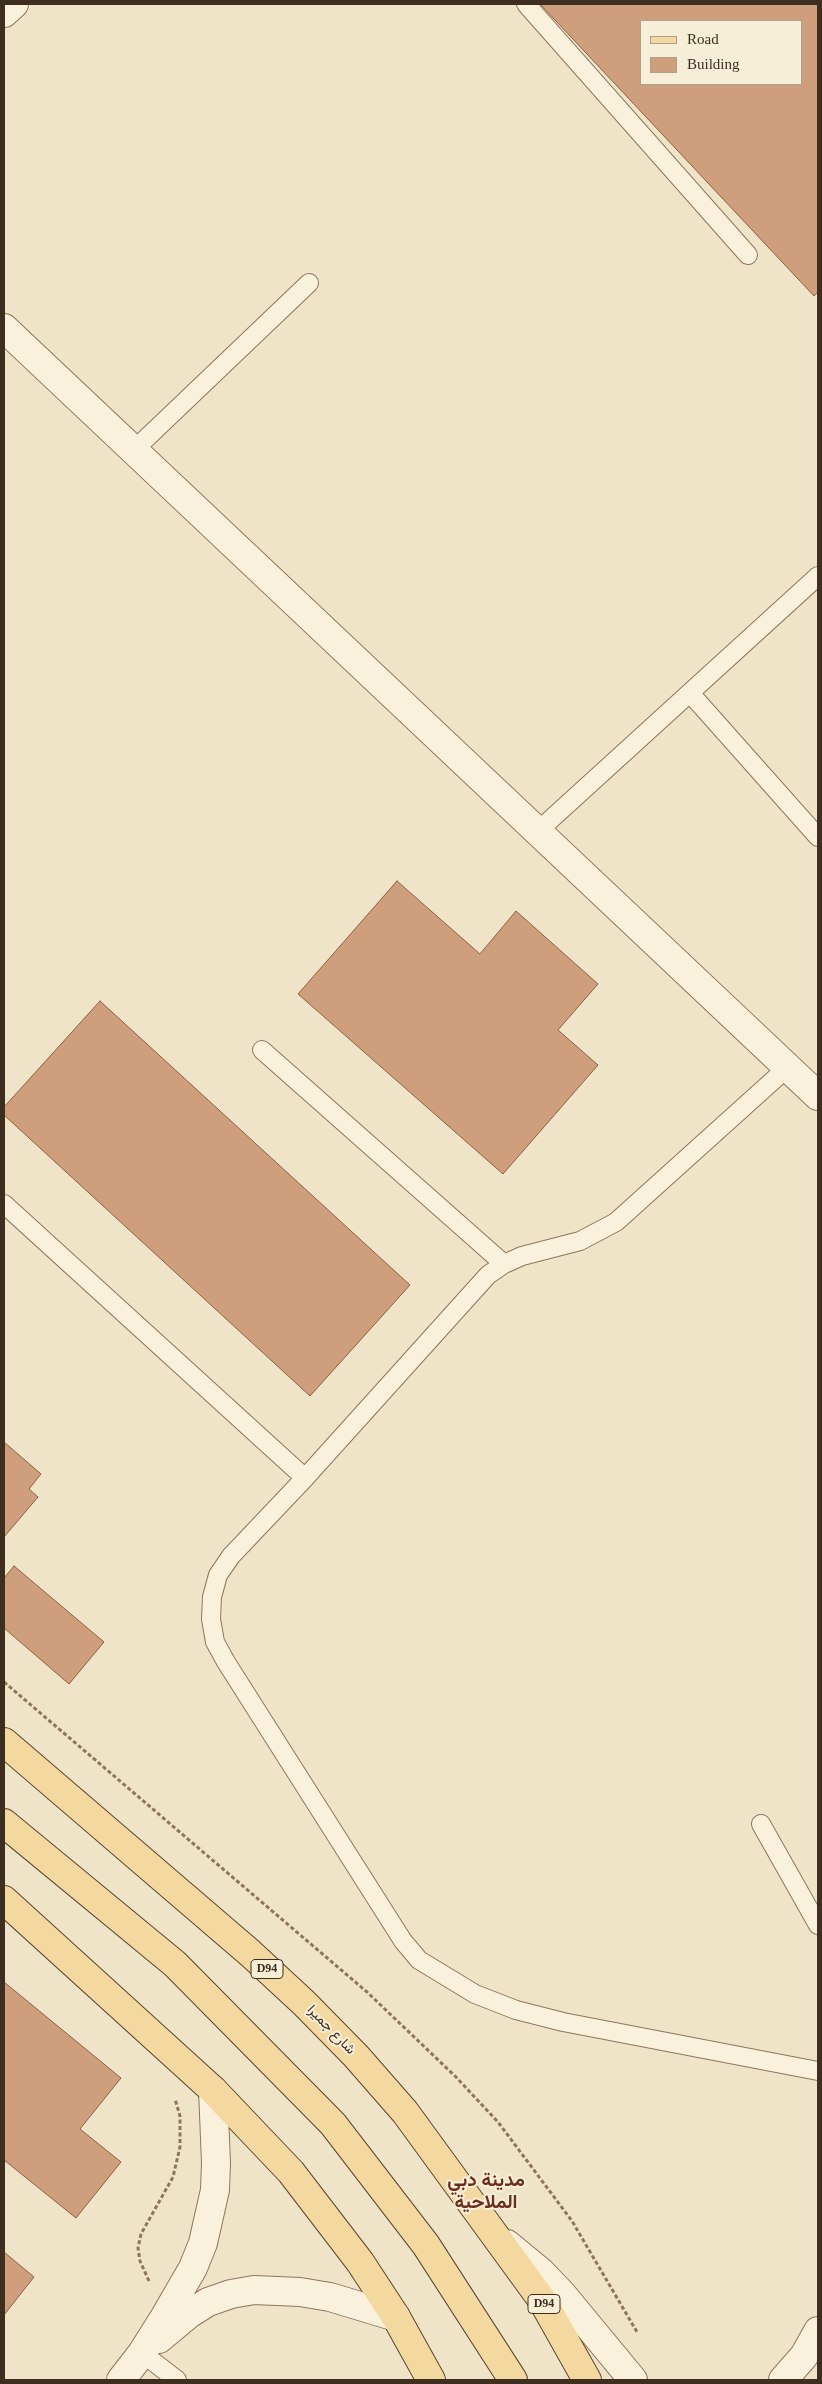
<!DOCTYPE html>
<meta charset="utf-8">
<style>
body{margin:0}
#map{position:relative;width:822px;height:2384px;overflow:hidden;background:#f0e4c8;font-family:"Times New Roman",serif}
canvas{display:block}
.frame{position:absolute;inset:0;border:5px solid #3d2e20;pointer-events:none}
.legend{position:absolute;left:640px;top:20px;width:162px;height:65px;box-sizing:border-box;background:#f7eed8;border:1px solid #ada18e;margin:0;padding:6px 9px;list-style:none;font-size:15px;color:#3d2e20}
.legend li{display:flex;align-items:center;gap:10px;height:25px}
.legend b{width:25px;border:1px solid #ada18e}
</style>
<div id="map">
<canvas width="822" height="2384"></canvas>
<div class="frame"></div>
<ul class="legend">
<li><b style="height:6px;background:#f3d9a0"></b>Road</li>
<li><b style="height:14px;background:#cf9f7d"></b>Building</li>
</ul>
</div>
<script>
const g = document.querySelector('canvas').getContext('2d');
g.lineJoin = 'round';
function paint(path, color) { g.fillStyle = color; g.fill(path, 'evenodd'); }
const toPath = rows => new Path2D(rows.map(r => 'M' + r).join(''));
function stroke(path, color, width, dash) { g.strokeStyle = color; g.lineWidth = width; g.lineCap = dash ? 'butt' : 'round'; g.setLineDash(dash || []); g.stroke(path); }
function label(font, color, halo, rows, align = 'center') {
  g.font = font + ' "Times New Roman",Vazirmatn,serif'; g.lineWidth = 4; g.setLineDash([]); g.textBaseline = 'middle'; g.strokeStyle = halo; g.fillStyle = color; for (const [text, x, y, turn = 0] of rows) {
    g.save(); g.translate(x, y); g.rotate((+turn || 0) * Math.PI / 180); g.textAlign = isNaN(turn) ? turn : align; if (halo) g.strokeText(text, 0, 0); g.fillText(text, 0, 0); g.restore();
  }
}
const building = toPath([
 [540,4,818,4,818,292,814,296,540,4],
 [641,21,801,21,801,84,641,84,641,21],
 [397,881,480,954,516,911,598,984,558,1030,598,1065,503,1174,298,994,397,881],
 [100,1001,410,1285,310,1396,4,1115,4,1107,100,1001],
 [4,1442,41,1474,29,1489,38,1497,4,1537,4,1442],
 [14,1566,104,1642,69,1684,4,1628,4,1578,14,1566],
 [4,1982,121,2078,80,2129,121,2162,76,2218,4,2160,4,1982],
 [4,2252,34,2277,4,2315,4,2252]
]);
paint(building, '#cf9f7d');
stroke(building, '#8d5f41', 1);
const lane = toPath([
 [526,4,748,255],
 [134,450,309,283],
 [690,693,818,837],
 [538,831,818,576],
 [262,1050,504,1264],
 [788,1067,616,1222,580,1241,522,1256,504,1264,488,1275,305,1478,231,1556,218,1575,212,1597,211,1619,215,1642,226,1662,403,1941,419,1960,475,1994,516,2010,563,2022,818,2071],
 [4,1204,305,1478],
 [761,1824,818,1925],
 [142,2353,177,2380]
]);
const street = toPath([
 [4,13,14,4],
 [4,328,818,1096],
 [507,2244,541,2272,562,2294,633,2380],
 [159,2339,189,2314,208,2302,231,2294,254,2290,300,2292,330,2297,396,2317],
 [121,2380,142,2353,164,2318,193,2268,203,2243,215,2190,216,2163,213,2090],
 [783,2380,804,2356,818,2331]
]);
const primary = toPath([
 [4,1742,250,1953,304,2003,356,2056,405,2112,542,2300,587,2380],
 [4,1823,175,1964,333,2124,426,2245,513,2380],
 [4,1900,213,2090,291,2172,360,2262,396,2317,431,2380]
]);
stroke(lane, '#8d765c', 20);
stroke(street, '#8d765c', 30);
stroke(primary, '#5b4430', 30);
stroke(toPath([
 [4,1682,367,1992,456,2077,498,2122,572,2221,637,2332],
 [149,2281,140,2261,138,2248,141,2234,173,2177,180,2147,180,2116,175,2099]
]), '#8d765c', 3, [4, 2.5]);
stroke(lane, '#faf1dc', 18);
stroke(street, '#faf1dc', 28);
stroke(primary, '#f3d9a0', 28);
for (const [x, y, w] of [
 [267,1969,32],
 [544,2304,32]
]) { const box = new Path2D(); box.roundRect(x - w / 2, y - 9.5, w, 19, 4); g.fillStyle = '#f7eed8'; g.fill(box); stroke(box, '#3d2e20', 1); }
label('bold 12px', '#3d2e20', null, [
 ["D94",267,1969],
 ["D94",544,2304]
]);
label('14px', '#3d2e20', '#f7eed8', [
 ["شارع جميرا",331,2030,46]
]);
label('bold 19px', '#6b2e1e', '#f7eed8', [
 ["مدينة دبي",486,2181],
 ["الملاحية",486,2203]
]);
</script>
